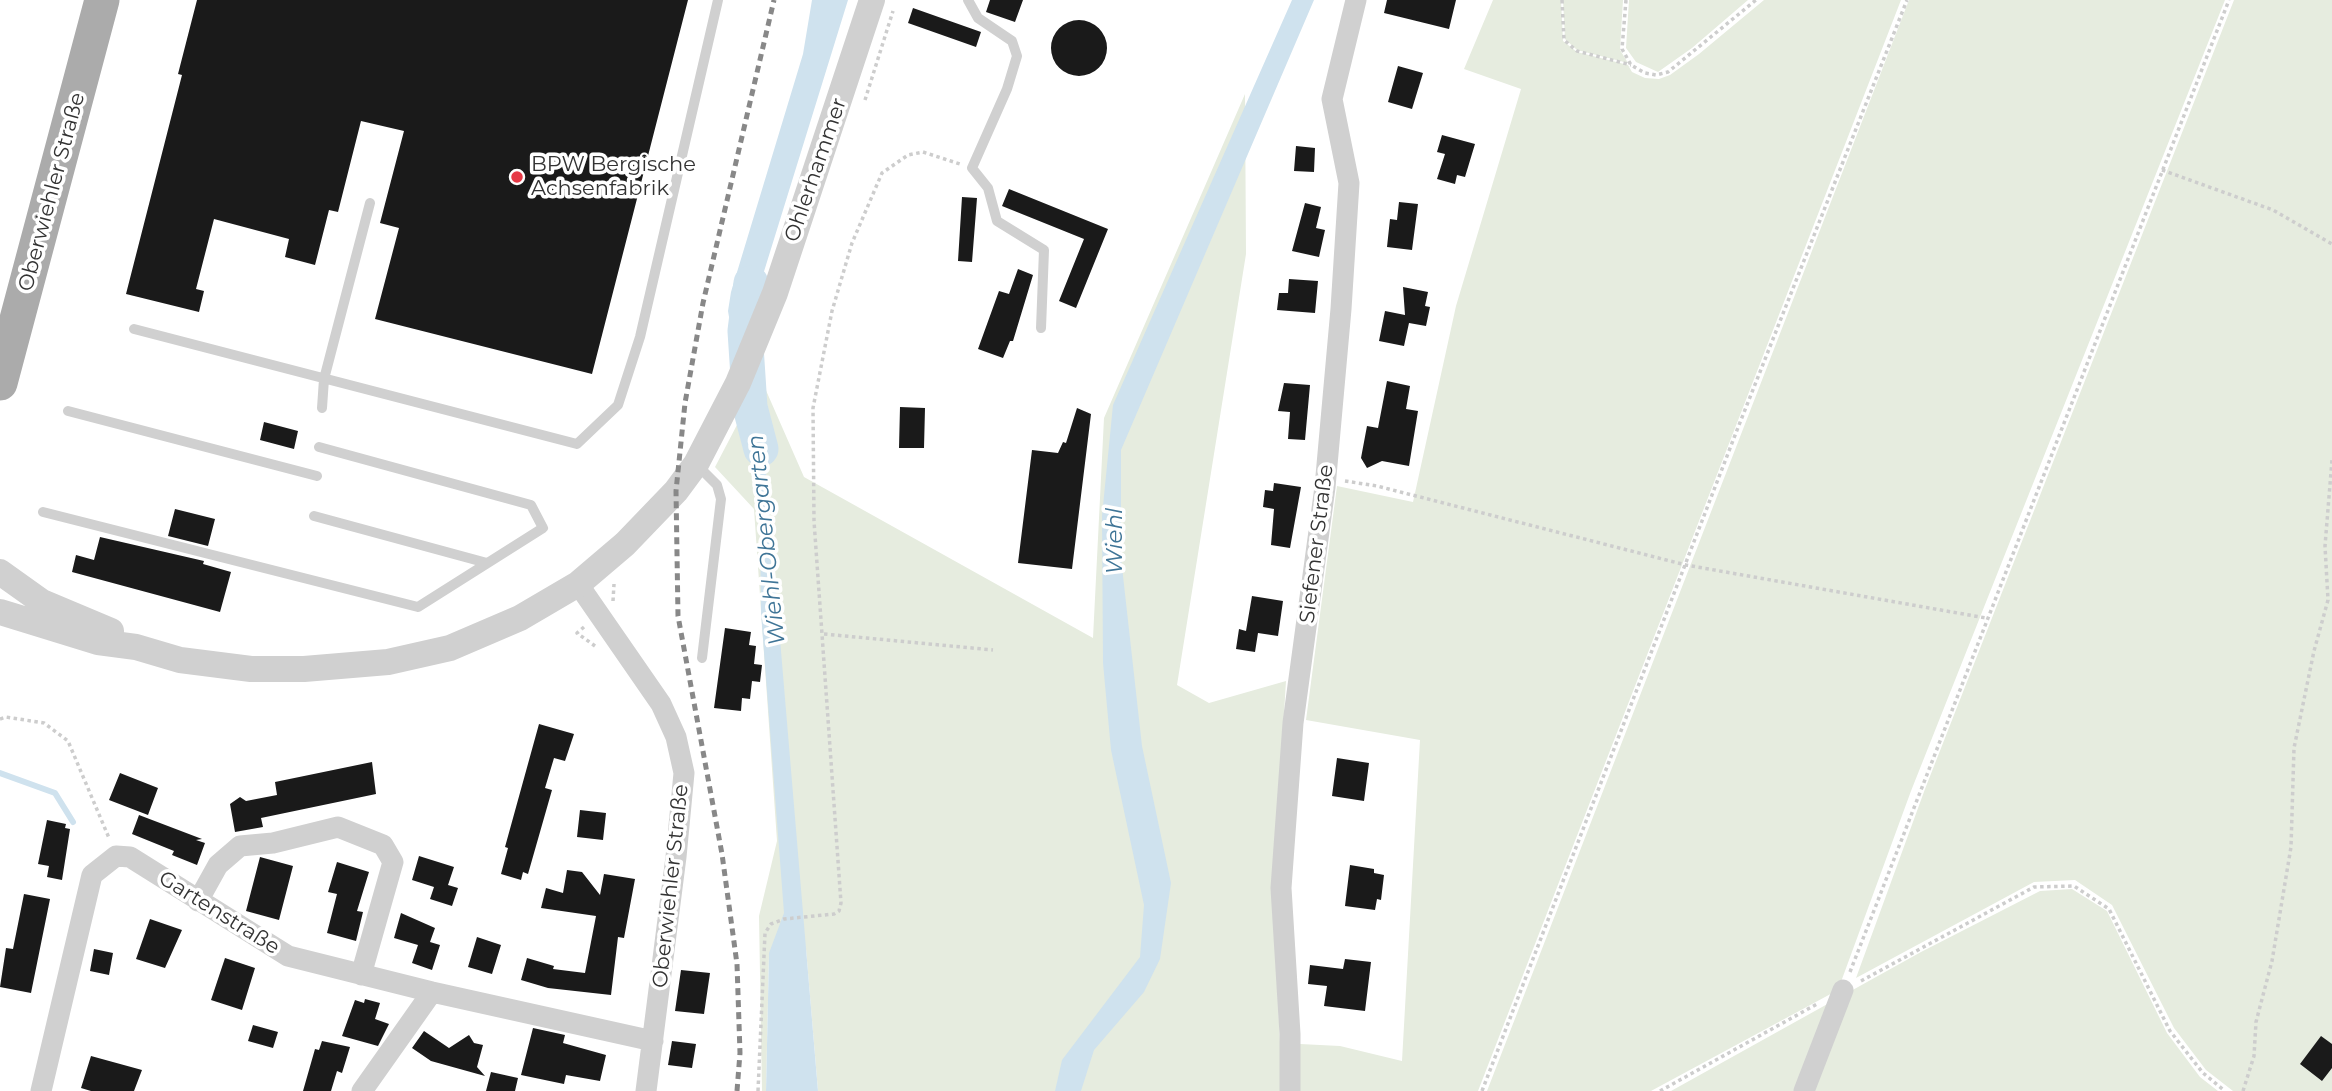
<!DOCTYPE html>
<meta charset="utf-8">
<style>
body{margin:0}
canvas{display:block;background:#fff}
</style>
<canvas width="2332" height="1091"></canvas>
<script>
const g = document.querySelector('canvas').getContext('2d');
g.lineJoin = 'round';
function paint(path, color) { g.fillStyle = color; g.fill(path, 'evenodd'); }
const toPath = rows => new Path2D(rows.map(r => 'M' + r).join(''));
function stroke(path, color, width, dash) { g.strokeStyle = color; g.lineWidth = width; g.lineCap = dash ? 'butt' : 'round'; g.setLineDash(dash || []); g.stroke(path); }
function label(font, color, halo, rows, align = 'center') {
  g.font = font + ' Montserrat,sans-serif'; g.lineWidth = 7; g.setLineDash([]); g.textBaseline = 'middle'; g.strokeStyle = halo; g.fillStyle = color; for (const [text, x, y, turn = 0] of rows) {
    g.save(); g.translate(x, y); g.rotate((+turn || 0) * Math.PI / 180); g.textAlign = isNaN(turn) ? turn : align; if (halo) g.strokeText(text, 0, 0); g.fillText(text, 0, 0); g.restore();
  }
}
paint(toPath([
 [1493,0,1561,0,1563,41,1577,52,1628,65,1632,72,1645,78,1659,79,1670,75,1699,54,1764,0,1901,0,1478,1091,818,1091,806,949,769,954,766,1091,762,1091,759,916,777,841,754,509,715,467,761,379,804,477,1093,638,1104,418,1245,94,1246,254,1177,685,1209,703,1286,681,1273,894,1280,1043,1340,1046,1402,1061,1420,740,1306,720,1337,486,1413,502,1456,306,1521,89,1464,69],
 [1563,0,1623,0,1620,50,1628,63,1577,50,1565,39],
 [1629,0,1748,0,1692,48,1658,72,1636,62,1626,48],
 [1909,0,2225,0,1911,791,1838,990,1651,1091,1487,1091],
 [2234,0,2332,0,2332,1091,2233,1091,2206,1070,2174,1028,2112,905,2075,880,2034,882,1856,978,1925,789],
 [2072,889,2107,911,2167,1033,2200,1077,2218,1091,1671,1091,1921,952,2040,891]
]), '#e6ecdf');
paint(toPath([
 [812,0,848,0,753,307,735,352,728,311,731,292,803,54],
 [1292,0,1314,0,1121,450,1121,558,1142,746,1171,883,1160,959,1144,992,1094,1050,1081,1091,1055,1091,1062,1060,1140,957,1144,905,1111,750,1103,663,1102,516,1113,405],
 [761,379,761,413,818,1091,766,1091,769,953,784,913,761,613,760,522,744,415]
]), '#cfe2ee');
stroke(toPath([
 [0,773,55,793,73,822]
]), '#cfe2ee', 6);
stroke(toPath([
 [751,283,745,331,750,407,761,449]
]), '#cfe2ee', 35);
paint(toPath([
 [197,0,688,0,592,374,375,319,399,228,380,223,404,131,361,121,338,212,329,210,315,265,285,257,289,239,214,219,196,289,204,291,199,312,126,294,182,75,178,74],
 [990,0,1023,0,1015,22,986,12],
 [1387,0,1456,0,1449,29,1384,13],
 [913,8,981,32,976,47,908,23],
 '1051 48a28 28 0 1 1 56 0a28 28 0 1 1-56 0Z',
 [1398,66,1423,73,1412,109,1388,102],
 [1442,135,1475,144,1465,177,1457,175,1455,184,1437,179,1445,154,1437,152],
 [1296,146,1315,148,1314,172,1294,171],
 [1009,189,1108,229,1076,308,1059,301,1084,239,1002,206],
 [962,197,977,198,972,262,958,261],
 [1399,202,1418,204,1412,250,1387,247,1390,219,1397,220],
 [1305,203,1321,207,1316,228,1325,230,1319,257,1292,251],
 [1018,269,1033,275,1013,341,1010,341,1003,358,978,349,999,291,1009,294],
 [1289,279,1318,281,1315,313,1277,310,1279,293,1288,293],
 [1403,287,1428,292,1425,306,1430,307,1426,326,1409,323,1404,346,1379,341,1385,311,1405,315],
 [1387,381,1410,386,1406,409,1418,411,1409,466,1382,461,1367,468,1361,458,1367,426,1378,428],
 [1284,383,1310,385,1305,440,1288,439,1290,412,1278,411],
 [900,407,925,408,924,448,899,448],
 [1077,408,1091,414,1072,569,1018,563,1032,450,1058,453,1063,442,1066,443],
 [264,422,298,431,294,449,260,440],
 [1274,483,1301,487,1290,548,1271,545,1274,509,1263,507,1265,490,1273,491],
 [175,509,215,519,208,546,168,536],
 [100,537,204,561,203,564,231,572,220,612,72,572,76,555,94,560],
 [1252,596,1283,601,1278,636,1258,633,1255,652,1236,649,1239,629,1246,631],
 [725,628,751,632,749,645,756,646,754,664,762,665,760,682,752,681,750,699,742,698,741,711,714,708],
 [539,724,574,734,565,761,554,758,545,788,552,790,528,874,523,872,521,880,501,874,508,848,505,847],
 [1337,758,1369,763,1364,801,1332,796],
 [372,762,376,794,261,818,263,827,235,832,230,804,240,797,246,801,277,795,275,782],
 [120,773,158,788,148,815,109,800],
 [580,810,606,813,603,840,577,837],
 [139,815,202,839,196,840,205,843,197,865,172,855,174,851,132,834],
 [47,820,66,824,65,828,70,829,62,880,47,877,49,866,38,864],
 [419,856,454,867,448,885,458,888,452,906,430,899,434,887,412,880],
 [260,857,293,866,279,920,246,911],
 [337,862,369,872,357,911,363,912,356,941,327,933,337,894,328,892],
 [1350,865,1374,869,1374,873,1384,875,1381,900,1377,899,1375,910,1345,906],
 [567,870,582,872,600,895,604,874,635,879,624,938,618,937,611,995,548,988,521,980,527,958,554,966,553,969,585,973,596,916,541,908,546,888,563,893],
 [24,894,50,899,31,993,0,987,6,948,13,949],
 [401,913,435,928,430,942,440,945,432,970,412,963,418,945,394,938],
 [150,919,182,930,165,968,136,959],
 [477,937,501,945,492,974,468,967],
 [94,949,113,953,109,975,90,971],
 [225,958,255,968,242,1010,211,1000],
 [1345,959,1371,962,1365,1011,1324,1006,1327,986,1308,984,1310,965,1343,969],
 [681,970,710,973,704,1014,675,1011],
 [365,999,380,1003,375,1019,389,1024,378,1046,342,1036,355,1000,364,1003],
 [253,1025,278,1032,273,1048,248,1041],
 [533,1028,565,1035,563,1043,606,1055,600,1081,566,1075,564,1084,521,1075],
 [424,1031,449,1048,469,1035,474,1043,483,1045,477,1067,485,1076,431,1061,412,1048],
 [2321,1036,2332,1044,2332,1068,2322,1081,2300,1064],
 [322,1041,350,1047,342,1073,337,1071,331,1091,303,1091,315,1049,319,1050],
 [672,1041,696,1044,692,1068,668,1065],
 [91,1056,142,1070,134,1091,91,1091,81,1088],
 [491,1072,518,1078,515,1091,486,1091]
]), '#1a1a1a');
stroke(toPath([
 [1562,0,1564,40,1577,51,1631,65],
 [1626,0,1622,49,1631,65,1645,73,1656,75,1668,72,1756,0],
 [865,100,893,11],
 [2162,170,2273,210,2332,244],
 [1345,481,1377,486,1686,565,1986,618],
 [613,601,614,584],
 [584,627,577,633,595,646],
 [824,634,993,650],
 [0,719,6,717,44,723,68,741,109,838],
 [1850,972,2229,0],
 [1861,981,2034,887,2074,886,2109,909,2170,1031,2203,1073,2225,1091],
 [758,1091,765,933,771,924,784,919,834,914,839,911,841,903,814,521,813,408,832,311,852,243,882,173,908,155,923,152,960,164],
 [1482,1091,1739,425,1907,0],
 [1660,1091,1817,1004],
 [2243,1091,2254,1056,2256,1022,2272,961,2291,847,2294,748,2314,651,2328,600,2325,546,2332,460]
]), '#cdcdcd', 3.5, [3.5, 3.5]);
stroke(toPath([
 [968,0,978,18,1012,41,1017,56,1007,89,972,168,988,188,997,221,1044,250,1041,328],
 [134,329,577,444,618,405,640,337,718,0],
 [322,408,324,379,370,203],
 [68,411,317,476],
 [697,465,717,485,721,499,702,658],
 [43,512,418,607,543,528,531,505,319,447],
 [314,516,487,563]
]), '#d0d0d0', 10);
stroke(toPath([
 [578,584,661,704,676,737,684,773,676,857,646,1091],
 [198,901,218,865,240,846,273,843,338,827,383,845,393,862,361,975],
 [41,1091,92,875,116,856,130,857,288,956,432,992,653,1041],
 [362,1091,432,992],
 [1290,1091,1290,1034,1281,888,1293,723,1325,487,1341,309,1349,183,1332,99,1356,0],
 [1804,1091,1843,990]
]), '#d0d0d0', 21);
stroke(toPath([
 [0,572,42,602,111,631],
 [0,612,98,642,136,647,180,660,251,669,304,669,388,662,450,648,520,618,578,584,625,544,676,491,696,464,738,383,775,293,872,0]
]), '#d0d0d0', 26);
stroke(toPath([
 [0,383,102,0]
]), '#ababab', 35);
stroke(toPath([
 [737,1091,740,1053,737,964,722,854,678,616,676,491,685,403,703,303,774,0]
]), '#888', 5, [7, 5]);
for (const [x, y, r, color] of [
 [517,177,7,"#e63946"]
]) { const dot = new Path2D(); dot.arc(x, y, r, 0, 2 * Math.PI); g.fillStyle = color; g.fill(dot); stroke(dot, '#fff', 2.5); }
label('21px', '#333', '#fff', [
 ["BPW Bergische",531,165],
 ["Achsenfabrik",531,189]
], 'left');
label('21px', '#333', '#fff', [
 ["Ohlerhammer",816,170,-71],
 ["Oberwiehler Straße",52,192,-75],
 ["Siefener Straße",1317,544,-83],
 ["Oberwiehler Straße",671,886,-84],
 ["Gartenstraße",219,913,32]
]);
label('italic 23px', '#3f7597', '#fff', [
 ["Wiehl-Obergarten",767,540,-96],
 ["Wiehl",1115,541,-90]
]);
</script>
